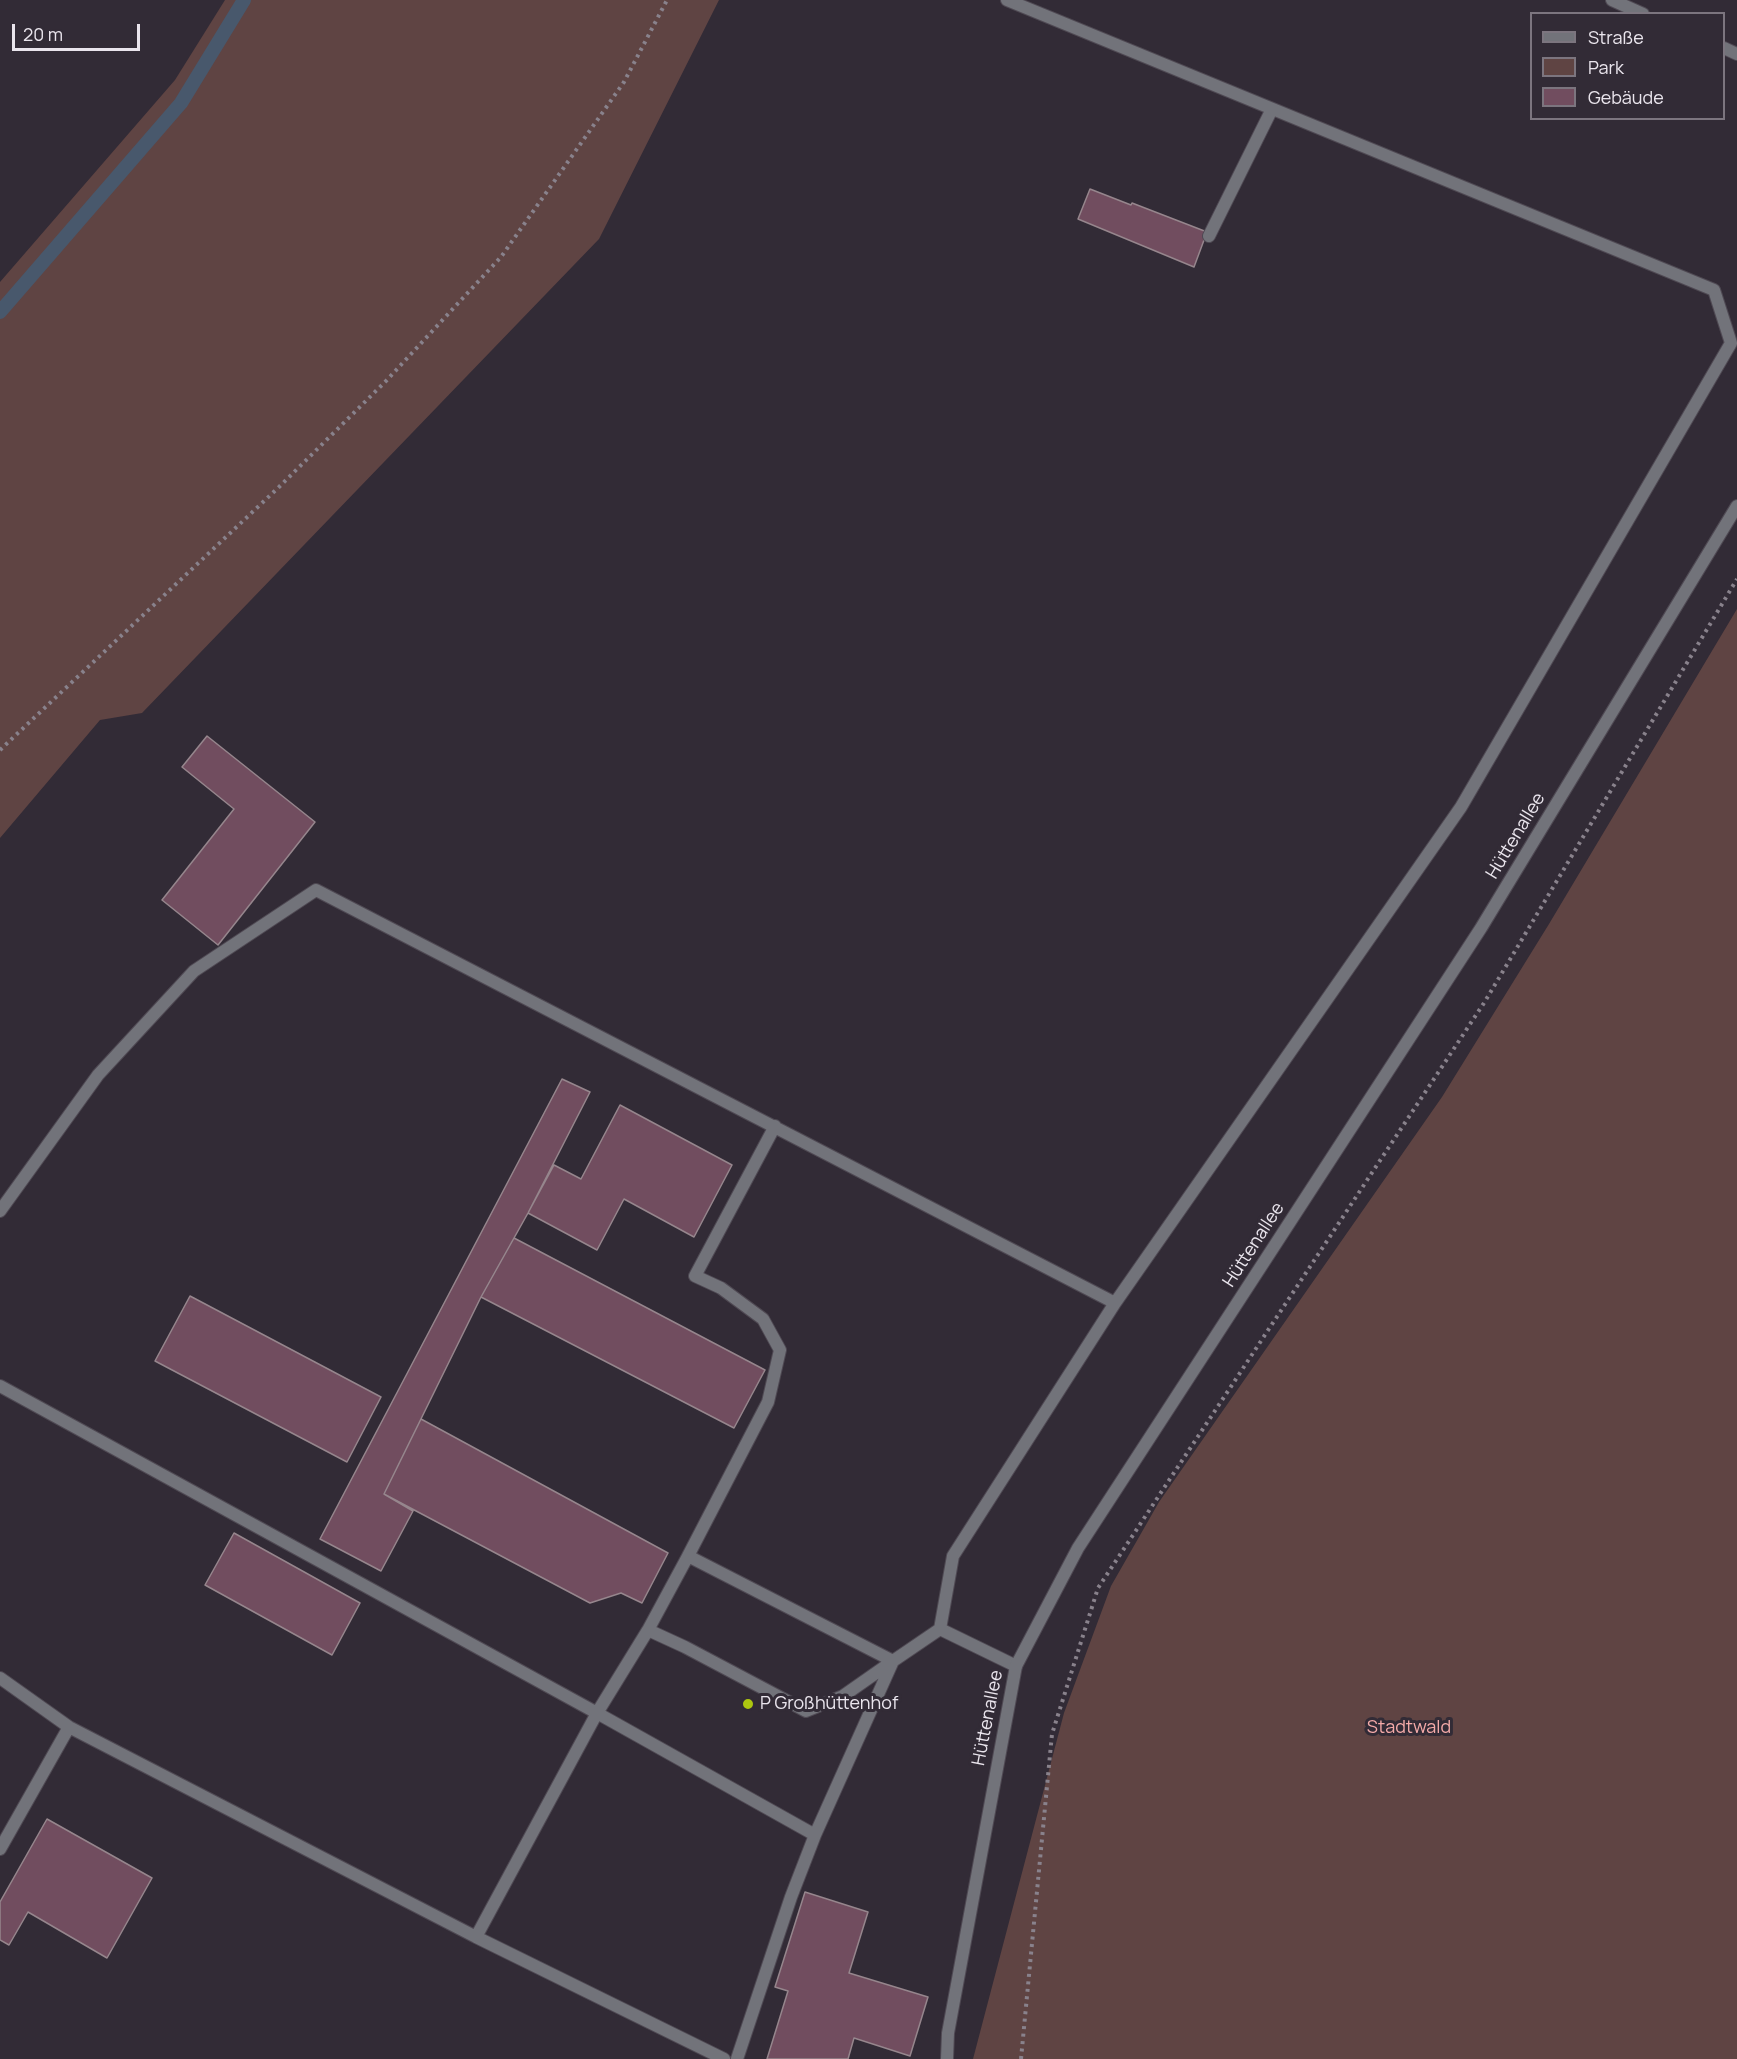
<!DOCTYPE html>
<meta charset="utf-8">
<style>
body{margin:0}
#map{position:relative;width:1737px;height:2059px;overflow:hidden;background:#322b36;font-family:Manrope,sans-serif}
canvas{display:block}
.legend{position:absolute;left:1530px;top:12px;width:195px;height:108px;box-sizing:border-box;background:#322b36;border:2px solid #7c757f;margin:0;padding:8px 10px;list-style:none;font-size:18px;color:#eae5ed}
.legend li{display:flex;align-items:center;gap:12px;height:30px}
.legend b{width:30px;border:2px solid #7c757f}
.scale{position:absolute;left:12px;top:24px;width:128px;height:27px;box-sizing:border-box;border:3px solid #eae5ed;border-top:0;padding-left:8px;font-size:18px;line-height:21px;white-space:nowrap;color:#eae5ed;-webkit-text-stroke:4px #322b36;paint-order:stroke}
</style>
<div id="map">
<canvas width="1737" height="2059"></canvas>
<ul class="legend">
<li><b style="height:8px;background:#72737a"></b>Straße</li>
<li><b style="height:16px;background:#5f4443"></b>Park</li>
<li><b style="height:16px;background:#714d5f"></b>Gebäude</li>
</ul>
<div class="scale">20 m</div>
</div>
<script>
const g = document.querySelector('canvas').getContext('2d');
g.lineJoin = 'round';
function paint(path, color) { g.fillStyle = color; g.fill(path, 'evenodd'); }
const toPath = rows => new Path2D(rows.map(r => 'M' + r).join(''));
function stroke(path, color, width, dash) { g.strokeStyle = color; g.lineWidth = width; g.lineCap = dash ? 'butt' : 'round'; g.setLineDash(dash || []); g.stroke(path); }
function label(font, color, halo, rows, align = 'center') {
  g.font = font + ' Manrope,sans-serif'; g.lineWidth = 6; g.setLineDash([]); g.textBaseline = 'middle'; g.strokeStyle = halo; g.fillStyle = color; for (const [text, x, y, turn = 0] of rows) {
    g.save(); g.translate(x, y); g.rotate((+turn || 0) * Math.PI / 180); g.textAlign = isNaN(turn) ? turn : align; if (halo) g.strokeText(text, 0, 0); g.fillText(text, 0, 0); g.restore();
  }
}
paint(toPath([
 [225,0,719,0,599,239,142,713,100,720,0,838,0,282,175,80],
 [1737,609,1737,2059,973,2059,1064,1713,1111,1586,1159,1502,1442,1097,1549,924]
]), '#5f4443');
stroke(toPath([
 [0,312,181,103,244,0]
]), '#48586c', 14);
const building = toPath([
 [1090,189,1131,205,1132,203,1207,232,1194,267,1078,219,1090,189],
 [207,736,315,822,218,945,162,900,234,809,182,767,207,736],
 [562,1079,590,1092,528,1213,481,1297,384,1494,413,1511,381,1571,320,1539,562,1079],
 [620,1105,732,1165,694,1237,624,1199,597,1250,528,1213,554,1165,581,1179,620,1105],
 [514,1238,765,1370,734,1428,481,1297,514,1238],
 [190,1296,381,1397,347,1462,155,1361,190,1296],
 [421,1419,668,1553,642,1603,621,1593,590,1603,384,1494,421,1419],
 [234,1533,360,1603,332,1655,205,1585,234,1533],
 [47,1819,152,1878,107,1958,28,1912,9,1945,0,1940,0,1902,47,1819],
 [805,1892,868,1912,849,1973,928,1997,910,2056,854,2038,848,2059,767,2059,788,1991,775,1987,805,1892]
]);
paint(building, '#714d5f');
stroke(building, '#96868d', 1.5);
const lane = toPath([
 [1007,0,1714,290,1731,343,1461,807,1115,1303],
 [1612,0,1643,14],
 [1724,48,1737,54],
 [1209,236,1272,109],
 [0,1211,98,1075,194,971,316,890,1115,1303,953,1556,940,1629],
 [0,1386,597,1713,476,1937,69,1727,0,1678],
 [688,1556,893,1661,843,1696,806,1711,685,1647,648,1630,688,1556],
 [688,1556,768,1402,780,1350,763,1319,721,1288,695,1276,775,1126],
 [648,1630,597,1713,815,1835],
 [0,1849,69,1727],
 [476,1937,724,2059],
 [737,2059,791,1897,815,1835,893,1661,940,1629,1016,1666]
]);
const street = toPath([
 [947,2059,948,2033,1016,1666,1078,1548,1481,928,1737,506]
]);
stroke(lane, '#4f4953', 14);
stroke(street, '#4f4953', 14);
stroke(toPath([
 [0,750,279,487,387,380,501,257,624,82,667,0],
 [1021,2059,1052,1734,1098,1588,1484,1003,1737,579]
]), '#89828c', 4, [3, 4.5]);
stroke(lane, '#72737a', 12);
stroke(street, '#72737a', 12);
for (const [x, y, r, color] of [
 [748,1704,6,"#adc610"]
]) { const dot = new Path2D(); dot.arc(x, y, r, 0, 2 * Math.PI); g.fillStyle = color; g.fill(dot); stroke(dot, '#322b36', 2); }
label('18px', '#eae5ed', '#322b36', [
 ["Hüttenallee",1516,836,-59],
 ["Hüttenallee",1254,1245,-57],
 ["Hüttenallee",988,1718,-79]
]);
label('18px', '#eae5ed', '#322b36', [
 ["P Großhüttenhof",760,1704]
], 'left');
label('18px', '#f4aaa9', '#322b36', [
 ["Stadtwald",1409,1728]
]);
</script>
